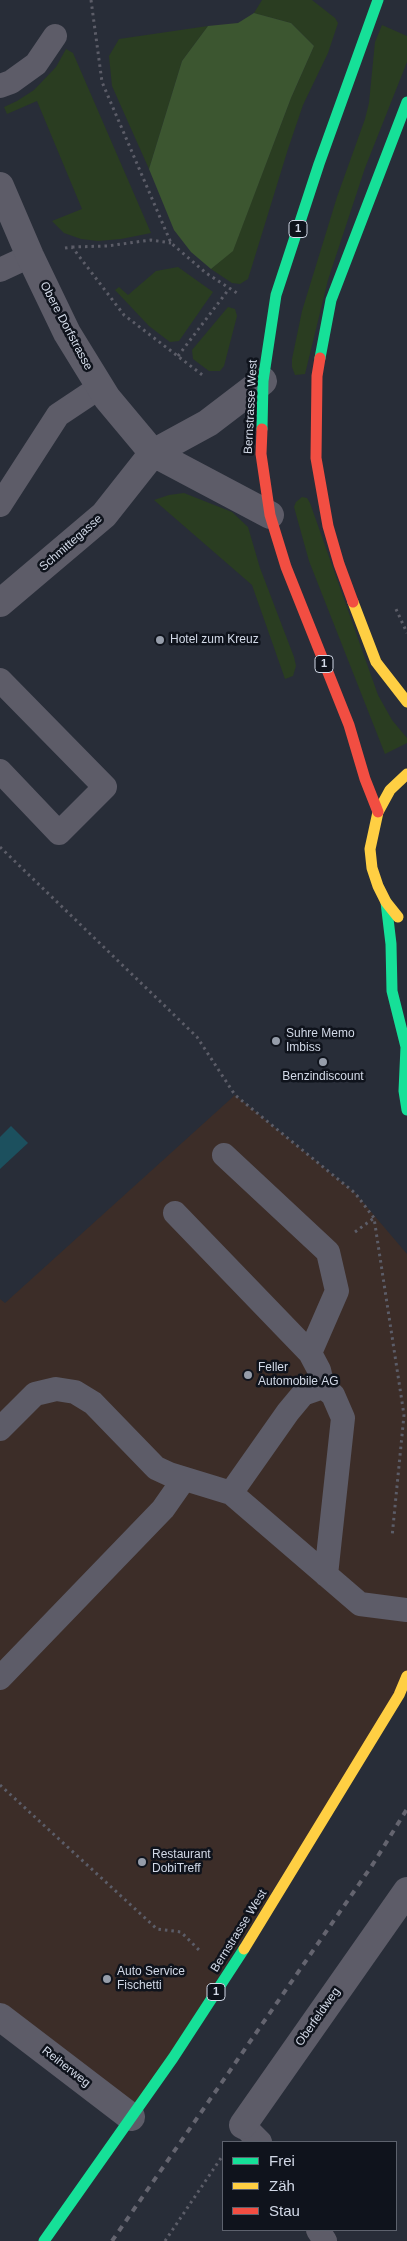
<!DOCTYPE html>
<meta charset="utf-8">
<style>
body{margin:0}
#map{position:relative;width:407px;height:2241px;overflow:hidden;background:#282d38;font-family:Arial,sans-serif}
canvas{display:block}
.legend{position:absolute;left:222px;top:2141px;width:175px;height:90px;box-sizing:border-box;background:#0f131c;border:1px solid #5d626d;margin:0;padding:6px 9px;list-style:none;font-size:15px;color:#d2d9e7}
.legend li{display:flex;align-items:center;gap:10px;height:25px}
.legend b{width:25px;border:1px solid #5d626d}
</style>
<div id="map">
<canvas width="407" height="2241"></canvas>
<ul class="legend">
<li><b style="height:6px;background:#16e098"></b>Frei</li>
<li><b style="height:6px;background:#ffcf43"></b>Zäh</li>
<li><b style="height:6px;background:#f24e42"></b>Stau</li>
</ul>
</div>
<script>
const g = document.querySelector('canvas').getContext('2d');
g.lineJoin = 'round';
function paint(path, color) { g.fillStyle = color; g.fill(path, 'evenodd'); }
const toPath = rows => new Path2D(rows.map(r => 'M' + r).join(''));
function stroke(path, color, width, dash) { g.strokeStyle = color; g.lineWidth = width; g.lineCap = dash ? 'butt' : 'round'; g.setLineDash(dash || []); g.stroke(path); }
function label(font, color, halo, rows, align = 'center') {
  g.font = font + ' Arial,sans-serif'; g.lineWidth = 5; g.setLineDash([]); g.textBaseline = 'middle'; g.strokeStyle = halo; g.fillStyle = color; for (const [text, x, y, turn = 0] of rows) {
    g.save(); g.translate(x, y); g.rotate((+turn || 0) * Math.PI / 180); g.textAlign = isNaN(turn) ? turn : align; if (halo) g.strokeText(text, 0, 0); g.fillText(text, 0, 0); g.restore();
  }
}
paint(toPath([
 [235,1095,355,1193,407,1254,407,1676,131,2117,0,2017,0,1299,5,1303]
]), '#3c2d28');
paint(toPath([
 [262,0,312,0,335,18,338,23,328,53,303,105,288,149,248,279,240,284,232,283,211,269,233,250,291,98,314,46,291,23,254,13],
 [382,25,407,36,407,62,365,168,328,280,305,374,295,375,292,367,292,359,302,311,337,197,365,119,369,103,375,42],
 [208,26,182,61,149,169,112,86,109,56,119,39],
 [66,49,73,53,151,233,121,239,98,241,81,239,64,233,52,221,82,209,37,101,7,114,4,107,17,101,34,90,56,67],
 [178,267,213,292,179,341,170,342,149,326,115,290,119,287,128,295,156,271],
 [228,307,235,309,237,316,224,366,220,371,209,371,193,359,192,350],
 [184,493,232,512,248,527,260,568,294,657,296,666,293,676,285,679,252,585,154,500,169,495],
 [302,497,307,498,310,503,378,695,392,720,407,738,407,743,385,754,309,561,294,507,296,502]
]), '#2a3d21');
paint(toPath([
 [254,13,291,23,314,46,291,98,233,251,211,269,191,252,174,230,149,169,182,61,208,26,238,23]
]), '#3c5630');
paint(toPath([
 [11,1126,28,1143,0,1169,0,1137]
]), '#1c505e');
stroke(toPath([
 [91,0,102,82,171,243,206,273,240,295],
 [72,247,107,246,151,240,171,243],
 [65,248,72,247,124,315,205,377],
 [178,356,229,289],
 [396,609,407,633],
 [0,847,197,1037,235,1095,355,1193,374,1218,404,1415,392,1537],
 [355,1232,374,1218],
 [0,1785,157,1929,181,1932,201,1952],
 [165,2241,223,2155]
]), '#5c5d68', 3, [2.5, 4]);
stroke(toPath([
 [0,86,11,82,36,64,55,36],
 [0,270,30,256],
 [0,505,58,415,100,387],
 [0,680,105,787,59,833,0,771],
 [224,1155,328,1252,337,1291,310,1353,319,1370,323,1387],
 [175,1213,310,1353],
 [0,1429,35,1394,56,1389,75,1392,93,1403,156,1468,169,1474,231,1493,360,1604,407,1610],
 [231,1493,288,1412,303,1394,323,1387,333,1395,343,1418,326,1575],
 [0,1678,163,1509,184,1479],
 [243,2125,260,2142],
 [318,2230,325,2241]
]), '#5d5c68', 24);
stroke(toPath([
 [0,186,30,256,67,333,107,398,153,453,270,515],
 [0,603,104,515,153,453,208,423,263,381],
 [0,2017,131,2117],
 [243,2125,407,1891]
]), '#5d5c68', 28);
stroke(toPath([
 [320,358,331,300,407,102],
 [262,429,263,381,276,295,319,164,378,0],
 [386,902,391,944,392,991,406,1047,404,1091,407,1110],
 [44,2241,173,2058,244,1949]
]), '#16e098', 11);
stroke(toPath([
 [353,602,376,662,407,702],
 [398,917,386,902,378,886,372,868,370,849,378,812,390,790,407,774],
 [244,1949,399,1695,407,1676]
]), '#ffcf43', 11);
stroke(toPath([
 [320,358,317,376,316,458,328,526,339,564,353,602],
 [262,429,261,454,270,515,286,567,349,725,365,779,378,812]
]), '#f24e42', 11);
stroke(toPath([
 [112,2241,373,1864,407,1809]
]), '#64646f', 4, [6, 6]);
for (const [x, y, r, color] of [
 [160,640,5,"#969daa"],
 [276,1041,5,"#969daa"],
 [323,1062,5,"#969daa"],
 [248,1375,5,"#969daa"],
 [142,1862,5,"#969daa"],
 [107,1979,5,"#969daa"]
]) { const dot = new Path2D(); dot.arc(x, y, r, 0, 2 * Math.PI); g.fillStyle = color; g.fill(dot); stroke(dot, '#0f131c', 2); }
for (const [x, y, w] of [
 [298,229,18],
 [324,664,18],
 [216,1992,18]
]) { const box = new Path2D(); box.roundRect(x - w / 2, y - 8.5, w, 17, 4); g.fillStyle = '#0f131c'; g.fill(box); stroke(box, '#d2d9e7', 1); }
label('bold 11px', '#d2d9e7', null, [
 ["1",298,229],
 ["1",324,664],
 ["1",216,1992]
]);
label('12px', '#d2d9e7', '#0f131c', [
 ["Obere Dorfstrasse",66,326,62],
 ["Bernstrasse West",251,407,-87],
 ["Schmittegasse",71,543,-41],
 ["Bernstrasse West",239,1931,-58],
 ["Oberfeldweg",318,2017,-55],
 ["Reiherweg",66,2067,38]
]);
label('12px', '#d2d9e7', '#0f131c', [
 ["Hotel zum Kreuz",170,640],
 ["Suhre Memo",286,1034],
 ["Imbiss",286,1048],
 ["Benzindiscount",323,1077,"center"],
 ["Feller",258,1368],
 ["Automobile AG",258,1382],
 ["Restaurant",152,1855],
 ["DobiTreff",152,1869],
 ["Auto Service",117,1972],
 ["Fischetti",117,1986]
], 'left');
</script>
